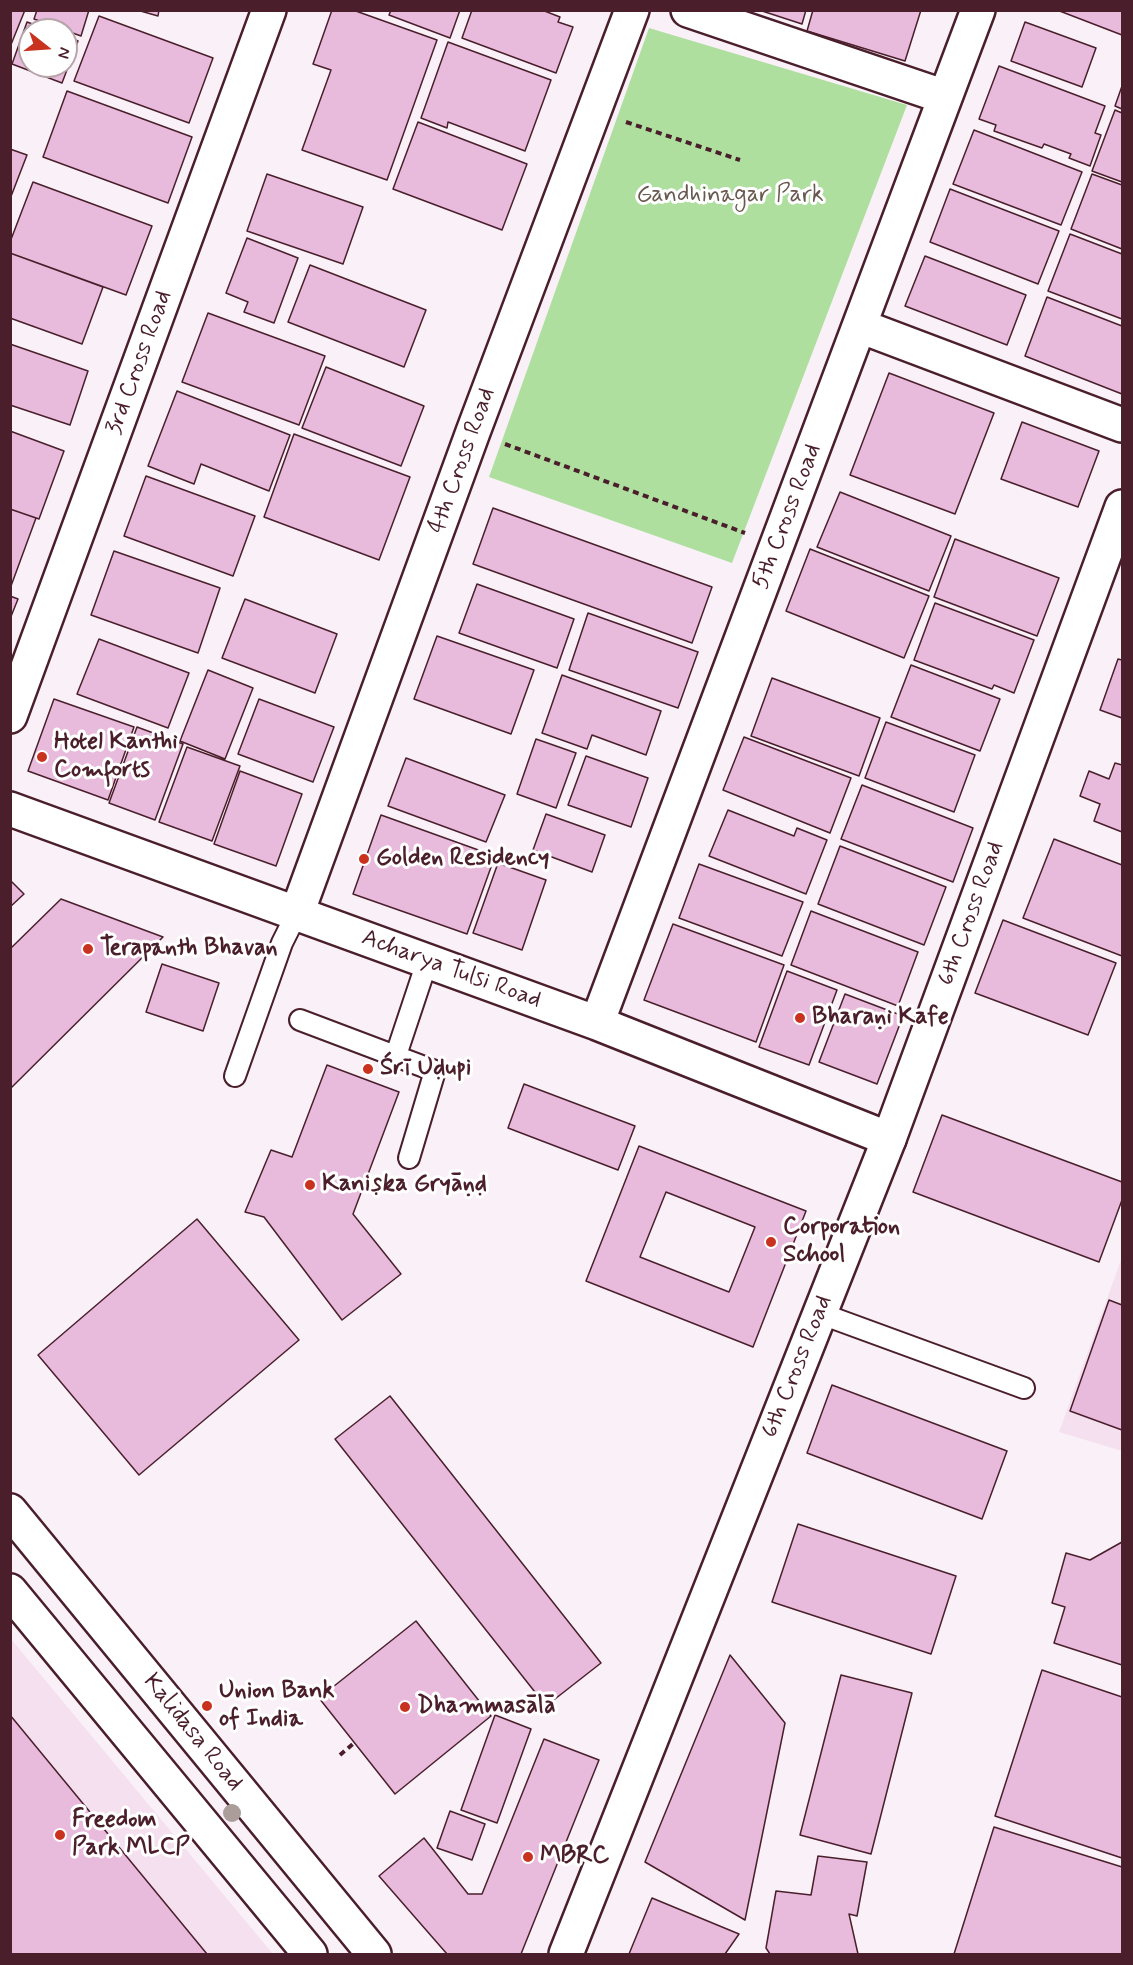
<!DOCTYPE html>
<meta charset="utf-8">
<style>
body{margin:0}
#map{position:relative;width:1133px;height:1965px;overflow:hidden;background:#faf1f8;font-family:Mynerve,sans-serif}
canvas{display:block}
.frame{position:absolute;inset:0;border:12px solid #4a1f2b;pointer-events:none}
.north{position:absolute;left:18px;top:18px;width:60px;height:60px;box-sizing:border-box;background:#fff;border:2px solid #b7a5aa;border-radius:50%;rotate:107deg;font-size:16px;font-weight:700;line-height:24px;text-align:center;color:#4a1f2b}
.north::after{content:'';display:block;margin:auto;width:21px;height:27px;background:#c8321e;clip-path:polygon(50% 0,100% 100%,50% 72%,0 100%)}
</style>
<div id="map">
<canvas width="1133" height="1965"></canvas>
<div class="frame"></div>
<div class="north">N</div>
</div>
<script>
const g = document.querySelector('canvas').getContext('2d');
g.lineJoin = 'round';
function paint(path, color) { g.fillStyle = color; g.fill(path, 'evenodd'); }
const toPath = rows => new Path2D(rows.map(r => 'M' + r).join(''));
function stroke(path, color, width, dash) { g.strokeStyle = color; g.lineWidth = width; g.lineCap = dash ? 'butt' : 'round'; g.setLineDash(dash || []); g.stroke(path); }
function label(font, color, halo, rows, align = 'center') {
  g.font = font + ' Mynerve,sans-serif'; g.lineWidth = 6; g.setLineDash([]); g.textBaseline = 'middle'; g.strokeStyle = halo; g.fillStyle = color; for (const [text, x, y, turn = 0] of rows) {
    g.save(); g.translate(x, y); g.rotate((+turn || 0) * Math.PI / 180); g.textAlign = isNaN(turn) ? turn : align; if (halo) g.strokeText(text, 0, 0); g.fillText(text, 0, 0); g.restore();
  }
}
paint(toPath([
 [1122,1257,1122,1451,1059,1432],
 [11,1639,273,1954,11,1954]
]), '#f5e0f0');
paint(toPath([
 [649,28,907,105,732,563,489,477]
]), '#aedf9f');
const building = toPath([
 [10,10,25,10,10,47,10,10],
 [37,10,89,10,81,36,34,19,37,10],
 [137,10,159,10,158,16,137,10],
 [332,10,353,10,437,40,387,180,302,150,331,70,313,64,332,10],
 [391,10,460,10,450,38,389,15,391,10],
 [472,10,542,10,560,17,558,22,573,27,556,73,462,38,472,10],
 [759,10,806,10,802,24,759,10],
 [813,10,921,10,905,61,807,31,813,10],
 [1057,10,1122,10,1122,35,1057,10],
 [99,16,213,58,189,123,74,81,99,16],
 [27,22,49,30,30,30,30,66,66,66,66,36,78,41,62,83,12,64,27,22],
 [1025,22,1096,48,1082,87,1011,61,1025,22],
 [448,42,551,80,525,151,448,122,447,128,421,118,448,42],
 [999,66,1105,106,1095,133,1101,135,1090,166,1069,158,1071,154,1044,144,1042,148,994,131,996,125,979,119,999,66],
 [1122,86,1122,109,1115,106,1122,86],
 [67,91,192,137,168,203,43,157,67,91],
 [1115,110,1122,113,1122,182,1092,171,1115,110],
 [418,122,527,164,502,230,393,189,418,122],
 [974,130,1082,172,1061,225,953,184,974,130],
 [10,149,27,155,10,199,10,149],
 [267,174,363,207,343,264,247,231,267,174],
 [1092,174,1122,185,1122,249,1071,229,1092,174],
 [33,182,152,226,126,295,10,253,10,242,33,182],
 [950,189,1059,231,1038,284,930,242,950,189],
 [1070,234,1122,254,1122,319,1048,291,1070,234],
 [247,238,298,258,274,323,244,312,248,302,226,293,247,238],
 [10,253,103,287,82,344,10,318,10,253],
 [925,256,1026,295,1007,345,905,306,925,256],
 [310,265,426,310,404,367,288,322,310,265],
 [1047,297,1122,326,1122,394,1025,356,1047,297],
 [208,313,325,356,299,425,182,382,208,313],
 [10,344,88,371,70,425,10,405,10,344],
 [326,367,424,406,401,466,302,428,326,367],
 [889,373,994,413,955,514,850,475,889,373],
 [177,391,290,435,269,491,201,464,194,484,148,466,177,391],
 [1022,422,1099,451,1078,507,1001,479,1022,422],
 [10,431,64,451,39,519,10,509,10,431],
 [294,434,410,477,379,560,264,517,294,434],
 [146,476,255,516,233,576,124,536,146,476],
 [840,492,951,536,929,591,817,547,840,492],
 [493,508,712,587,692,643,473,564,493,508],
 [10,509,36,518,11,586,10,585,10,509],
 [955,539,1059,578,1037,636,934,597,955,539],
 [810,549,929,596,904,658,786,611,810,549],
 [114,551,220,588,198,653,91,615,114,551],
 [477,584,574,619,557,668,459,633,477,584],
 [10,596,18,599,10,619,10,596],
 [245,599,337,634,315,693,222,658,245,599],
 [935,603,1034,640,1014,693,994,685,992,689,914,660,935,603],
 [588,613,698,652,678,708,569,670,588,613],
 [437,636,534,670,511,734,414,699,437,636],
 [99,639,189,673,168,728,77,694,99,639],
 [1118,659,1122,660,1122,718,1100,710,1118,659],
 [911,665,1000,699,980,751,891,717,911,665],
 [208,670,253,688,225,759,180,741,208,670],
 [562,675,661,711,646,755,592,735,587,749,542,733,562,675],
 [772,678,880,718,859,776,751,736,772,678],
 [54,699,134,727,108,800,28,771,54,699],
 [259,699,334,727,313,782,238,754,259,699],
 [886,722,975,755,954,812,865,778,886,722],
 [137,727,183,744,155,820,109,803,137,727],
 [744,737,851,778,830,833,723,790,744,737],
 [536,739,576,753,556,808,517,794,536,739],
 [187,747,240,766,212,841,159,822,187,747],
 [586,756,648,778,631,827,568,805,586,756],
 [406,758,505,795,486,842,388,806,406,758],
 [1115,763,1122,765,1122,832,1094,821,1100,804,1080,796,1089,771,1109,779,1115,763],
 [240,771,302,794,276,866,214,844,240,771],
 [862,785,973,828,953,882,841,839,862,785],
 [728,810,794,836,797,828,827,840,806,894,709,856,728,810],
 [546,814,605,835,592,872,533,850,546,814],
 [381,815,495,856,467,934,353,894,381,815],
 [1054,839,1122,865,1122,956,1023,918,1054,839],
 [840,846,946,887,924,945,818,904,840,846],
 [498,863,546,880,522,950,473,933,498,863],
 [699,864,803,902,782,956,679,918,699,864],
 [10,880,24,894,10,907,10,880],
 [61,899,163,937,10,1089,10,949,61,899],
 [811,911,918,952,898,1006,791,965,811,911],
 [1003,920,1116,963,1088,1035,975,993,1003,920],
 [673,924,784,965,756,1042,644,1000,673,924],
 [162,964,219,983,203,1031,146,1012,162,964],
 [787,971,837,990,809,1065,759,1047,787,971],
 [845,994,903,1016,877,1084,819,1062,845,994],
 [327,1065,399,1092,353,1214,401,1274,342,1320,264,1217,245,1212,271,1150,292,1157,327,1065],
 [524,1084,635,1126,618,1170,508,1128,524,1084],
 [942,1115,1122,1182,1122,1200,1099,1262,913,1192,942,1115],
 [639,1146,806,1211,753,1347,586,1281,639,1146],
 [666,1192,755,1227,729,1292,640,1257,666,1192],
 [197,1219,299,1340,139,1475,38,1355,197,1219],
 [1109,1300,1122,1305,1122,1430,1070,1411,1109,1300],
 [832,1385,1007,1451,982,1519,807,1453,832,1385],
 [390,1396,601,1663,546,1706,335,1439,390,1396],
 [798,1524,956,1576,931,1654,772,1602,798,1524],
 [1122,1542,1122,1665,1054,1643,1065,1607,1052,1603,1066,1553,1090,1560,1122,1542],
 [416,1621,491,1716,395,1794,319,1698,416,1621],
 [730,1655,785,1723,745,1920,645,1862,730,1655],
 [1042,1670,1122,1697,1122,1858,995,1816,1042,1670],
 [841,1675,912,1693,871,1854,800,1835,841,1675],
 [10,1715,207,1954,10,1954,10,1715],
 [495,1715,531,1729,497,1823,461,1810,495,1715],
 [544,1739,599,1760,521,1954,447,1954,379,1876,424,1838,468,1894,482,1894,544,1739],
 [450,1811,485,1824,472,1860,437,1848,450,1811],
 [994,1827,1122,1867,1122,1954,954,1954,994,1827],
 [818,1856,867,1862,857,1916,849,1914,858,1954,770,1954,766,1948,776,1891,811,1895,818,1856],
 [652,1898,739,1934,725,1954,629,1954,652,1898]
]);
paint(building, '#e8badc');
stroke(building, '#4a1f2b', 1.5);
const lane = toPath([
 [300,1020,435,1071,409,1158],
 [396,1055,427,962],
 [235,1076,282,943,297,913],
 [819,1313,1024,1388]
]);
const street = toPath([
 [688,10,945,97],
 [860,326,1122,425],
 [10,716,269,10],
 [10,809,597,1023,889,1139],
 [297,913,473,432,632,10],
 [597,1023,978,10]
]);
const secondary = toPath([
 [10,1511,374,1954],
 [10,1591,310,1954],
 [566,1954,889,1139,1122,507]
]);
stroke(lane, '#4a1f2b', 24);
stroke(street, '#4a1f2b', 38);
stroke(secondary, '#4a1f2b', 38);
stroke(toPath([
 [626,122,740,160],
 [505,444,745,533],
 [340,1755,354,1743]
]), '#4a1f2b', 4, [6, 4.5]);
stroke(lane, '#fff', 20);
stroke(street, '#fff', 33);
stroke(secondary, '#fff', 33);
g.fillStyle = '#aa9d9a';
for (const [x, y] of [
 [232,1813]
]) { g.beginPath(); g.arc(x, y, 9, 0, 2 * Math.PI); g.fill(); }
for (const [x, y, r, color] of [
 [42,757,6,"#c8321e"],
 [364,859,6,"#c8321e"],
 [88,949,6,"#c8321e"],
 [800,1018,6,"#c8321e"],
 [368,1069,6,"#c8321e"],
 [310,1185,6,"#c8321e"],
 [771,1242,6,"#c8321e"],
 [207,1706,6,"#c8321e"],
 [405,1707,6,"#c8321e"],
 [60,1835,6,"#c8321e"],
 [528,1857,6,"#c8321e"]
]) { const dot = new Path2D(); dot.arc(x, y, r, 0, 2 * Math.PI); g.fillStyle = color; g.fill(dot); stroke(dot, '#fff', 2); }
label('24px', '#68594e', '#fff', [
 ["Gandhinagar Park",730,196]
]);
label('24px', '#4a1f2b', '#fff', [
 ["3rd Cross Road",140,363,-70],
 ["4th Cross Road",463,461,-70],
 ["5th Cross Road",788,517,-69],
 ["6th Cross Road",972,914,-70],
 ["Acharya Tulsi Road",451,970,20],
 ["6th Cross Road",798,1367,-68],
 ["Kalidasa Road",192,1733,51]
]);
label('bold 24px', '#4a1f2b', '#fff', [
 ["Hotel Kanthi",54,743],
 ["Comforts",54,771],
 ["Golden Residency",376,859],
 ["Terapanth Bhavan",100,949],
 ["Bharaṇi Kafe",812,1018],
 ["Śrī Uḍupi",380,1069],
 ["Kaniṣka Gryāṇḍ",322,1185],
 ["Corporation",783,1228],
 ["School",783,1256],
 ["Union Bank",219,1692],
 ["of India",219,1720],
 ["Dhammasālā",417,1707],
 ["Freedom",72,1821],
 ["Park MLCP",72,1849],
 ["MBRC",540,1857]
], 'left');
</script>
